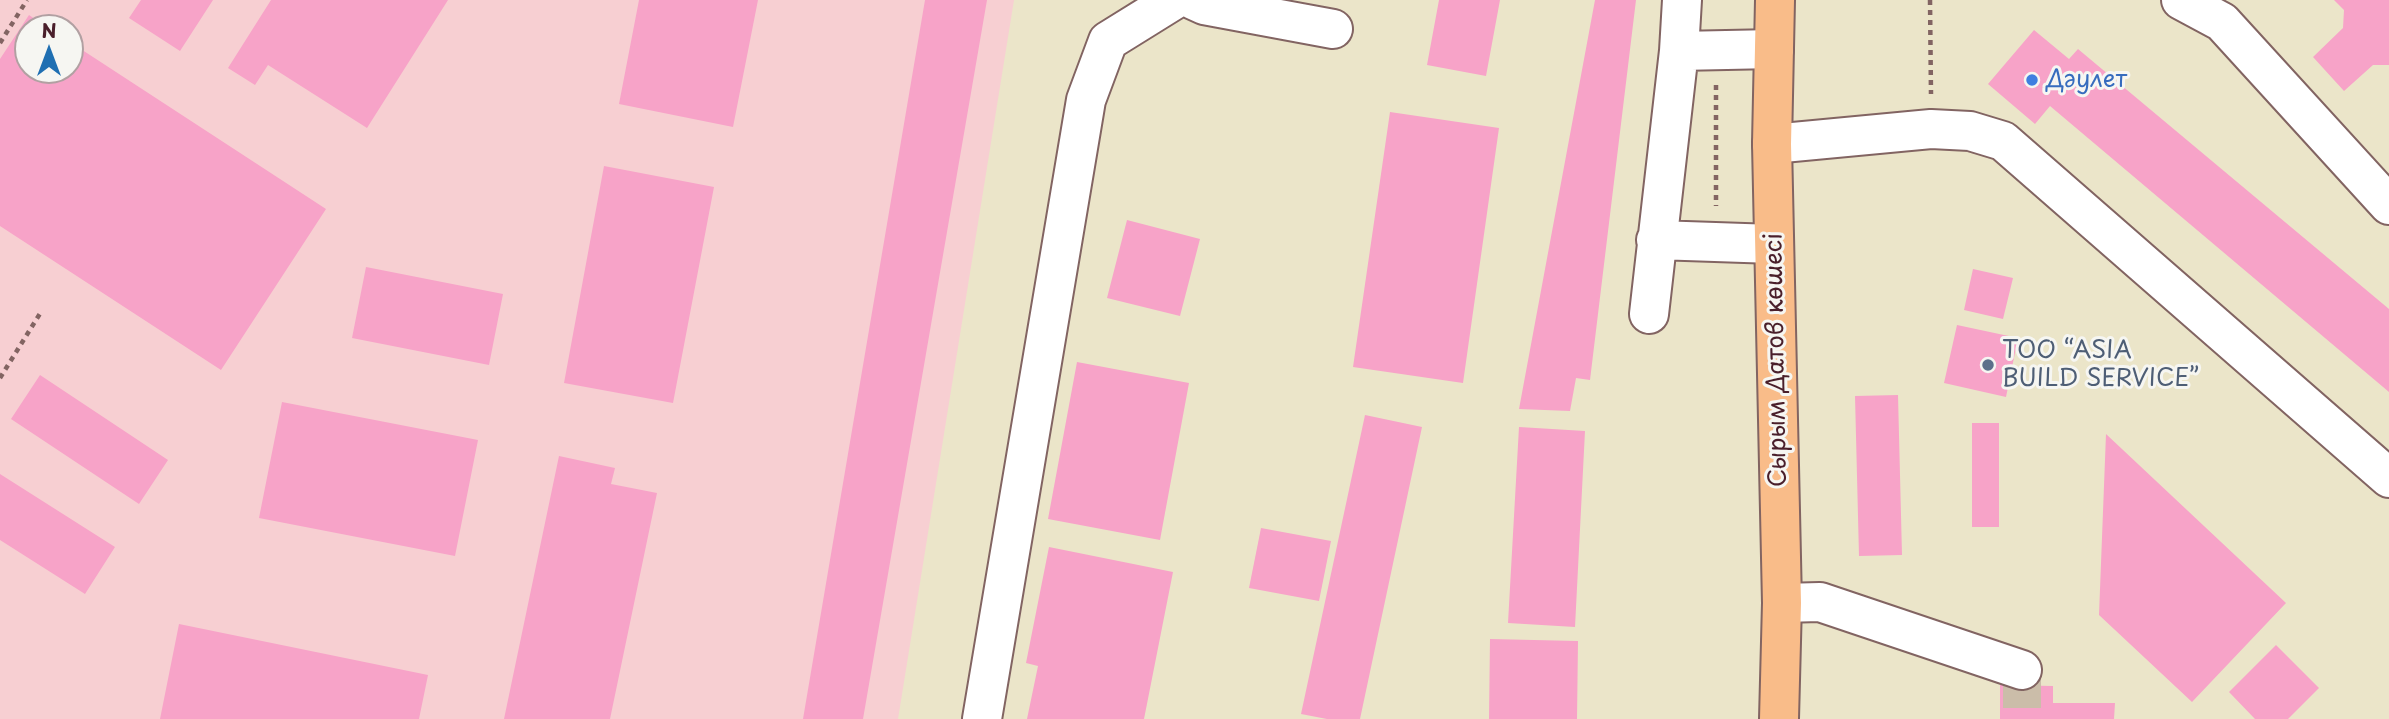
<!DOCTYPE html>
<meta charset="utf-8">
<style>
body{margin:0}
#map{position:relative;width:2389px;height:719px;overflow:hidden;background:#ebe5c9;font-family:"Playpen Sans",sans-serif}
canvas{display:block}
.north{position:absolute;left:14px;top:14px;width:70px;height:70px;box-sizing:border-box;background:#f6f6f2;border:2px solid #b1a0a2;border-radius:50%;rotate:0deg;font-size:19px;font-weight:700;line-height:28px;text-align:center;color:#4a1f2b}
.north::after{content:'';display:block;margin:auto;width:24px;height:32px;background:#1f6fb2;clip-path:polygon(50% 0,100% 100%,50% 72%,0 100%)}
</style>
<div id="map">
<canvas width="2389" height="719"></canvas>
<div class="north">N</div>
</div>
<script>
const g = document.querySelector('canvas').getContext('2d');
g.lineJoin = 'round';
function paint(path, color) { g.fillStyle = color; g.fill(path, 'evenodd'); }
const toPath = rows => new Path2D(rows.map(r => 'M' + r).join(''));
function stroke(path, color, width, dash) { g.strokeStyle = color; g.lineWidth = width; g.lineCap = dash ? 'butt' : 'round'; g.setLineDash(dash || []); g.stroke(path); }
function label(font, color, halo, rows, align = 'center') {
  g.font = font + ' "Playpen Sans",sans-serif'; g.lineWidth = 6; g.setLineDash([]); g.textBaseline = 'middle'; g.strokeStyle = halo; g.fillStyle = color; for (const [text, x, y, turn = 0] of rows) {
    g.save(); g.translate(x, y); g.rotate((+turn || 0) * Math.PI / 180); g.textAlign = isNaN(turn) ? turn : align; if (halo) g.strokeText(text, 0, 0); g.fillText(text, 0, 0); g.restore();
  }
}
paint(toPath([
 [0,0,1014,0,898,719,0,719],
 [28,28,70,28,70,70,28,70]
]), '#f7cfd2');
paint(toPath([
 [141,0,213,0,180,51,129,18],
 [271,0,448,0,367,128,268,65,255,85,228,68],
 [639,0,758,0,733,127,619,104],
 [925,0,987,0,863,719,803,719],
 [1439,0,1500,0,1486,76,1427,65],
 [1595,0,1636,0,1590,380,1576,378,1570,411,1519,409],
 [2334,0,2389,0,2389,65,2373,65,2344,91,2313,57,2343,28,2344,10],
 [29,15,48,28,28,28,28,70,70,70,70,42,326,209,221,370,0,226,0,59],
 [2034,30,2069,59,2078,49,2389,309,2389,392,2050,106,2035,124,1988,84],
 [1390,112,1499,128,1463,383,1353,367],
 [604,166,714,187,673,403,564,383],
 [1127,220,1200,239,1180,316,1107,298],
 [366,267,503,294,489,365,352,338],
 [1973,269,2013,278,2003,319,1964,310],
 [1957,325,2018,338,2006,397,1944,383],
 [1077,362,1189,383,1160,540,1048,519],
 [40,375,168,460,139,504,11,419],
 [1898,395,1902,555,1859,556,1855,396],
 [282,402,478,440,455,556,259,518],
 [1365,415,1422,427,1360,719,1327,719,1301,714],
 [1972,423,1999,423,1999,527,1972,527],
 [1519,427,1585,431,1575,627,1508,623],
 [2106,434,2286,603,2192,702,2099,615],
 [559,456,615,468,611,484,657,493,610,719,504,719],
 [0,474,115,547,85,594,0,540],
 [1261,528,1331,541,1319,601,1249,588],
 [1049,547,1173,572,1144,719,1027,719,1038,666,1026,663],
 [179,624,428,675,419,719,160,719],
 [1490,639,1578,641,1577,719,1489,719],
 [2276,645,2319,688,2288,719,2255,719,2229,692],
 [2000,685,2053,686,2053,703,2115,703,2114,719,2000,719]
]), '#f7a3c8');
stroke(toPath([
 [2022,670,2022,719]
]), '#cbbda9', 38, [38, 19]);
const minor = toPath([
 [1193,0,1204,5,1333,29],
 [2181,0,2222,22,2389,205],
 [1679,51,1774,49],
 [1772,144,1931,129,1970,131,2003,141,2389,478],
 [1656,240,1774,244],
 [1649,314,1679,51,1682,0],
 [1782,603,1820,602,2022,670],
 [982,719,1086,100,1108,41,1174,0]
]);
const major = toPath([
 [1775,0,1772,144,1782,603,1779,719]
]);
stroke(minor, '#826462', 42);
stroke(major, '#826462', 42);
stroke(toPath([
 [1930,0,1931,94],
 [0,43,27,0],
 [1716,85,1716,206],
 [0,378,41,312]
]), '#826462', 4.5, [5, 5]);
stroke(minor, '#fff', 38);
stroke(major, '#f9bc89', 38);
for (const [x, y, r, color] of [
 [2032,80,7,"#3f7fe0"],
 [1988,365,7,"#5c6f8a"]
]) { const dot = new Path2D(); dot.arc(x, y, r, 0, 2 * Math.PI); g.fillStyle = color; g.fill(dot); stroke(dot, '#f6f6f2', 2.5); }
label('24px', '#366cbe', '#f6f6f2', [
 ["Дәулет",2046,80]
], 'left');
label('24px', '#4e5e75', '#f6f6f2', [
 ["TOO “ASIA",2002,351],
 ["BUILD SERVICE”",2002,379]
], 'left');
label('24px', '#4a1f2b', '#f6f6f2', [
 ["Сырым Датов көшесі",1777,360,-91]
]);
</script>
